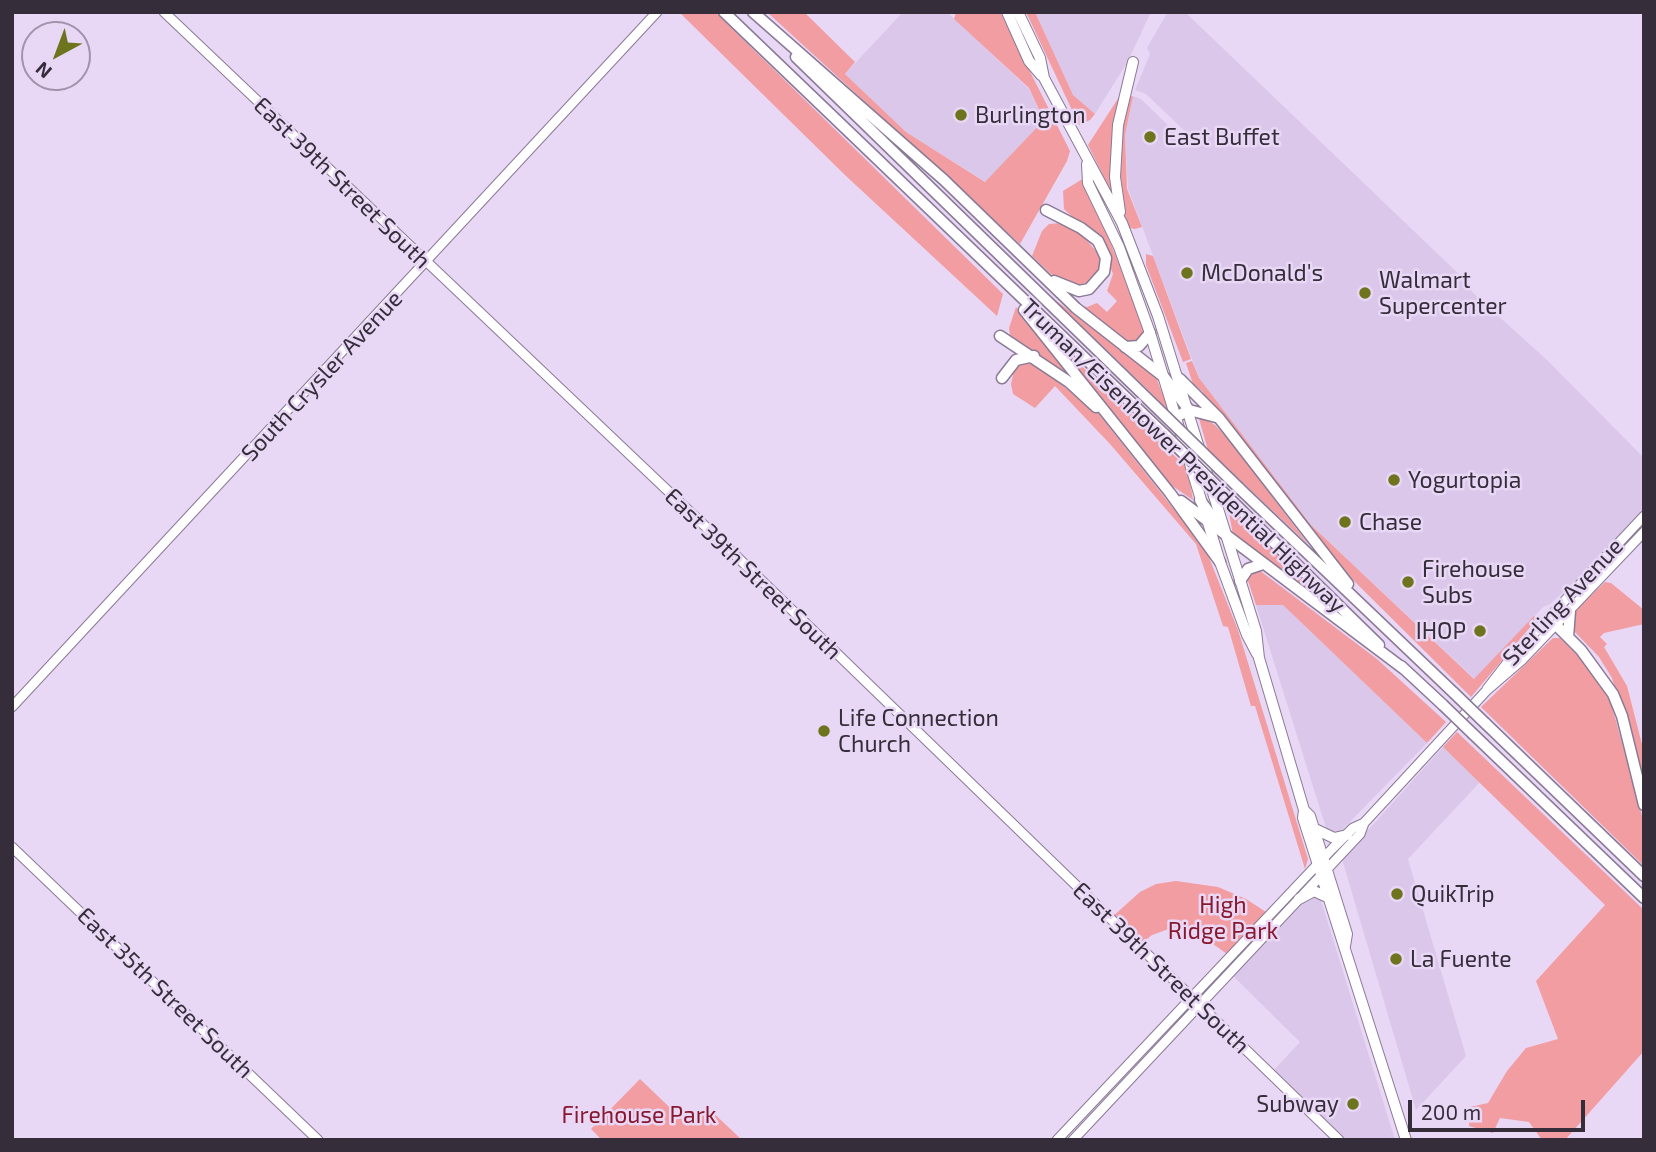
<!DOCTYPE html>
<style>
body{margin:0}
#map{position:relative;width:1656px;height:1152px;overflow:hidden;background:#e9d7f6;font-family:"Exo 2",sans-serif}
canvas{display:block}
.frame{position:absolute;inset:0;border:14px solid #352e3a;pointer-events:none}
.north{position:absolute;left:21px;top:21px;width:70px;height:70px;box-sizing:border-box;background:#e9d7f6;border:2px solid #a193ab;border-radius:50%;rotate:221deg;font-size:19px;font-weight:700;line-height:28px;text-align:center;color:#352e3a}
.north::after{content:'';display:block;margin:auto;width:24px;height:32px;background:#6d741d;clip-path:polygon(50% 0,100% 100%,50% 72%,0 100%)}
.scale{position:absolute;left:1408px;top:1100px;width:177px;height:32px;box-sizing:border-box;border:4px solid #352e3a;border-top:0;padding-left:9px;font-size:21px;line-height:24px;white-space:nowrap;color:#352e3a;-webkit-text-stroke:5px #e9d7f6;paint-order:stroke}
</style>
<div id="map">
<canvas width="1656" height="1152"></canvas>
<div class="frame"></div>
<div class="north">N</div>
<div class="scale">200 m</div>
</div>
<script>
const g = document.querySelector('canvas').getContext('2d');
g.lineJoin = 'round';
function paint(path, color) { g.fillStyle = color; g.fill(path, 'evenodd'); }
const toPath = rows => new Path2D(rows.map(r => 'M' + r).join(''));
function stroke(path, color, width, dash) { g.strokeStyle = color; g.lineWidth = width; g.lineCap = dash ? 'butt' : 'round'; g.setLineDash(dash || []); g.stroke(path); }
function label(font, color, halo, rows, align = 'center') {
  g.font = font + ' "Exo 2",sans-serif'; g.lineWidth = 5; g.setLineDash([]); g.textBaseline = 'middle'; g.strokeStyle = halo; g.fillStyle = color; for (const [text, x, y, turn = 0] of rows) {
    g.save(); g.translate(x, y); g.rotate((+turn || 0) * Math.PI / 180); g.textAlign = isNaN(turn) ? turn : align; if (halo) g.strokeText(text, 0, 0); g.fillText(text, 0, 0); g.restore();
  }
}
paint(toPath([
 [903,12,947,12,1029,89,1044,120,986,182,906,132,845,74],
 [1035,12,1151,12,1128,61,1095,114,1073,95],
 [1185,12,1464,279,1473,293,1548,361,1644,458,1644,511,1578,579,1550,604,1543,607,1475,679,1311,525,1199,378,1128,189,1125,135,1133,96,1141,99,1177,134,1189,135,1146,94,1135,90,1150,54,1147,48,1167,13],
 [1256,605,1283,605,1427,743,1340,832,1327,831],
 [1443,747,1480,782,1408,859,1466,1056,1416,1110,1342,859],
 [1314,895,1320,897,1395,1140,1347,1140,1274,1070,1300,1042,1232,975,1302,901]
]), '#dbc7ea');
paint(toPath([
 [679,12,715,12,1003,294,997,316,846,176],
 [767,12,804,12,855,62,845,74,906,132,985,182,1044,120,1029,88,954,19,956,12,1000,12,1070,151,1067,161,1020,244],
 [1026,12,1035,12,1073,95,1095,114,1090,120,1079,125],
 [1133,96,1125,135,1127,189,1142,227,1135,229,1130,228,1125,221,1118,169,1119,136,1129,97],
 [1119,97,1122,98,1115,200,1088,145],
 [1084,178,1141,318,1144,337,1131,344,1078,305,1087,307,1097,303,1107,312,1117,301,1107,291,1113,274,1101,244,1064,209,1063,191],
 [1061,223,1080,232,1100,256,1099,272,1093,281,1076,286,1067,283,1051,274,1032,256,1042,231,1049,224],
 [1146,254,1153,256,1191,359,1183,362,1146,265],
 [1054,299,1156,377,1169,411,1145,387],
 [1016,307,1074,376,1097,404,1056,367,1010,335,1009,328],
 [1058,343,1188,469,1193,500,1171,485],
 [1192,361,1199,378,1311,525,1474,679,1534,616,1537,619,1471,697,1350,577,1227,422,1200,395,1203,392,1193,384,1186,363],
 [1034,363,1098,413,1206,550,1238,630,1308,859,1305,869,1255,706,1251,706,1228,627,1223,626,1196,544,1110,444,1055,386,1035,408,1013,394,1011,384,1014,371,1022,364],
 [1198,415,1215,425,1229,440,1308,544,1208,450],
 [1228,507,1295,571,1357,633,1233,535],
 [1259,570,1377,659,1446,722,1427,743,1283,605,1256,605,1247,578],
 [1605,582,1611,583,1644,610,1644,624,1604,633,1600,637,1607,644,1604,647,1627,686,1644,752,1644,784,1612,678,1599,657,1574,631,1573,616,1579,607],
 [1553,638,1560,638,1586,664,1611,703,1644,823,1644,866,1481,707],
 [1457,732,1644,910,1644,1051,1565,1140,1542,1140,1529,1122,1500,1118,1493,1133,1469,1126,1470,1107,1488,1103,1507,1071,1526,1048,1558,1039,1536,981,1605,905,1443,747],
 [1176,881,1218,887,1246,899,1266,912,1227,954,1191,928,1174,927,1152,935,1139,945,1111,918,1140,892,1156,884],
 [640,1079,688,1125,706,1106,742,1140,602,1140,591,1129]
]), '#f19da1');
const secondary = toPath([
 [164,12,728,548,1339,1140],
 [1487,689,1511,658,1644,516],
 [12,707,657,12],
 [12,847,318,1140],
 [1057,1140,1332,849,1353,828,1364,823],
 [1073,1140,1360,834,1364,823,1487,690,1523,659,1644,532]
]);
const primary = toPath([
 [1007,12,1029,61,1041,75],
 [1018,12,1040,58,1044,78,1122,223,1158,316,1256,631,1259,658,1304,810,1303,818,1406,1140],
 [1087,164,1088,183,1119,247,1150,333,1220,562,1247,635,1257,654],
 [1120,212,1115,177,1118,125,1133,62],
 [1304,810,1310,816,1347,934,1345,946],
 [1315,829,1334,838,1347,835],
 [1299,899,1314,891,1327,897]
]);
const motorway = toPath([
 [724,12,1164,434],
 [753,12,944,180,1076,308,1164,377,1189,410],
 [796,57,1155,406],
 [1046,210,1081,228,1098,241,1106,258,1104,272,1089,289,1079,291,1054,281],
 [1024,310,1170,493,1220,562],
 [1000,336,1069,382,1096,407],
 [1125,347,1139,346,1150,333],
 [1002,378,1016,360,1034,356],
 [1180,379,1219,418,1348,584],
 [1176,417,1189,410,1216,417],
 [1239,488,1454,693],
 [1200,500,1221,529],
 [1181,501,1404,669],
 [1243,512,1379,645],
 [1240,581,1248,569,1263,564],
 [1556,625,1581,650,1613,694,1622,716,1644,805],
 [1568,637,1570,611],
 [1401,666,1443,705],
 [1485,723,1644,876],
 [1473,734,1644,898]
]);
stroke(secondary, '#8a7a96', 11);
stroke(primary, '#8a7a96', 12);
stroke(motorway, '#8a7a96', 13);
stroke(secondary, '#fff', 9);
stroke(primary, '#fff', 10);
stroke(motorway, '#fff', 10);
const motorwayBridge = toPath([
 [1155,406,1239,488],
 [1164,434,1243,512],
 [1454,693,1485,723],
 [1443,705,1473,734]
]);
stroke(motorwayBridge, '#8a7a96', 13, []);
stroke(motorwayBridge, '#fff', 10);
for (const [x, y, r, color] of [
 [961,115,7,"#6d741d"],
 [1150,137,7,"#6d741d"],
 [1187,273,7,"#6d741d"],
 [1365,293,7,"#6d741d"],
 [1394,480,7,"#6d741d"],
 [1345,522,7,"#6d741d"],
 [1408,582,7,"#6d741d"],
 [1480,631,7,"#6d741d"],
 [824,731,7,"#6d741d"],
 [1397,894,7,"#6d741d"],
 [1396,959,7,"#6d741d"],
 [1353,1104,7,"#6d741d"]
]) { const dot = new Path2D(); dot.arc(x, y, r, 0, 2 * Math.PI); g.fillStyle = color; g.fill(dot); stroke(dot, '#e9d7f6', 2.5); }
label('23px', '#352e3a', '#e9d7f6', [
 ["Burlington",975,115],
 ["East Buffet",1164,137],
 ["McDonald's",1201,273],
 ["Walmart",1379,280],
 ["Supercenter",1379,306],
 ["Yogurtopia",1408,480],
 ["Chase",1359,522],
 ["Firehouse",1422,569],
 ["Subs",1422,595],
 ["IHOP",1466,631,"right"],
 ["Life Connection",838,718],
 ["Church",838,744],
 ["QuikTrip",1411,894],
 ["La Fuente",1410,959],
 ["Subway",1339,1104,"right"]
], 'left');
label('23px', '#352e3a', '#e9d7f6', [
 ["East 39th Street South",342,183,44],
 ["South Crysler Avenue",322,376,-47],
 ["Truman/Eisenhower Presidential Highway",1183,456,44],
 ["East 39th Street South",753,574,44],
 ["Sterling Avenue",1563,602,-47],
 ["East 39th Street South",1161,968,44],
 ["East 35th Street South",165,993,44]
]);
label('23px', '#87182d', '#e9d7f6', [
 ["High",1223,905],
 ["Ridge Park",1223,931],
 ["Firehouse Park",639,1115]
]);
</script>
